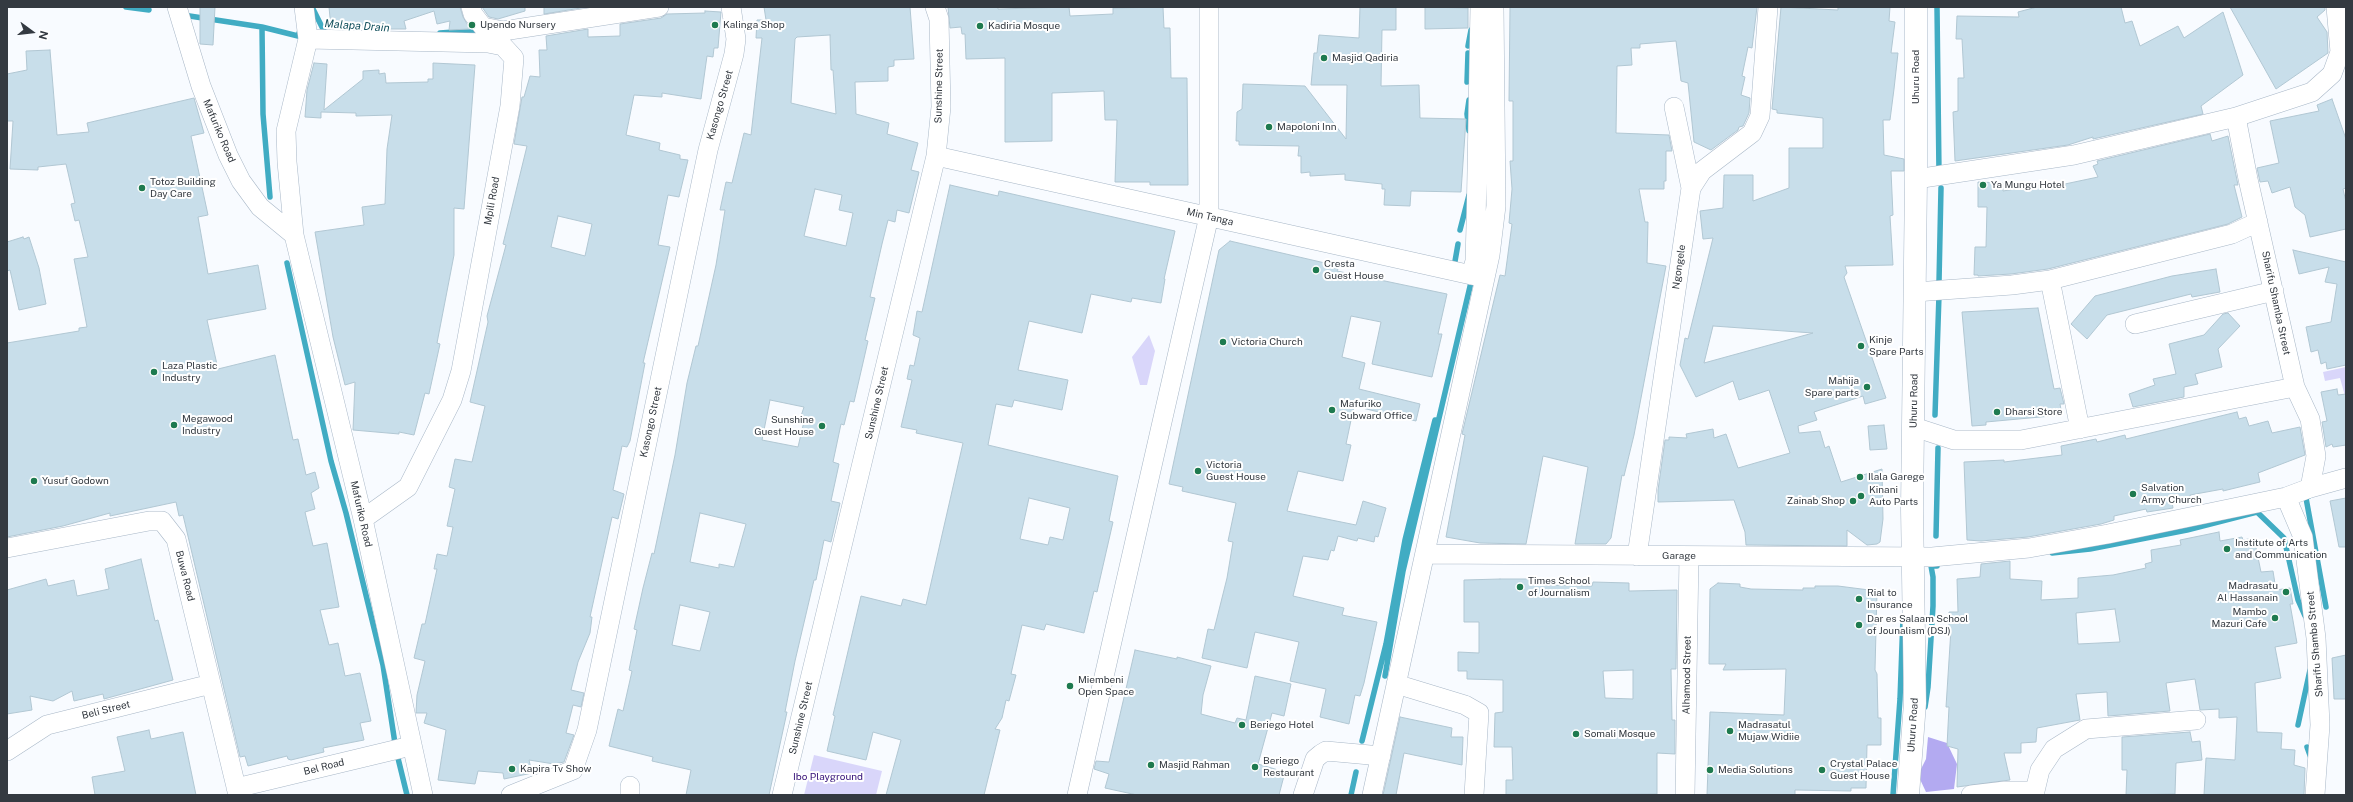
<!DOCTYPE html>
<style>
body{margin:0}
#map{position:relative;width:2353px;height:802px;overflow:hidden;background:#f8fbff;font-family:"Public Sans",sans-serif}
canvas{display:block}
.frame{position:absolute;inset:0;border:8px solid #343a41;pointer-events:none}
.north{position:absolute;left:12px;top:12px;width:40px;height:40px;-webkit-text-stroke:3px #fff;paint-order:stroke;rotate:105deg;font-size:11px;font-weight:700;line-height:16px;text-align:center;color:#343a41}
.north::after{content:'';display:block;margin:auto;width:14px;height:18px;background:#343a41;clip-path:polygon(50% 0,100% 100%,50% 72%,0 100%)}
</style>
<div id="map">
<canvas width="2353" height="802"></canvas>
<div class="frame"></div>
<div class="north">N</div>
</div>
<script>
const g = document.querySelector('canvas').getContext('2d');
g.lineJoin = 'round';
function paint(path, color) { g.fillStyle = color; g.fill(path, 'evenodd'); }
const toPath = rows => new Path2D(rows.map(r => 'M' + r).join(''));
function stroke(path, color, width, dash) { g.strokeStyle = color; g.lineWidth = width; g.lineCap = dash ? 'butt' : 'round'; g.setLineDash(dash || []); g.stroke(path); }
function label(font, color, halo, rows, align = 'center') {
  g.font = font + ' "Public Sans",sans-serif'; g.lineWidth = 4; g.setLineDash([]); g.textBaseline = 'middle'; g.strokeStyle = halo; g.fillStyle = color; for (const [text, x, y, turn = 0] of rows) {
    g.save(); g.translate(x, y); g.rotate((+turn || 0) * Math.PI / 180); g.textAlign = isNaN(turn) ? turn : align; if (halo) g.strokeText(text, 0, 0); g.fillText(text, 0, 0); g.restore();
  }
}
paint(toPath([
 [1149,335,1155,351,1147,385,1140,385,1132,357],
 [2346,367,2346,396,2345,396,2340,378,2325,381,2323,372],
 [814,755,882,771,876,795,804,795]
]), '#d9d6fa');
paint(toPath([
 [1928,737,1947,743,1957,764,1954,789,1926,792,1918,775,1926,759]
]), '#b3aaf1');
stroke(toPath([
 [126,7,149,10],
 [312,7,326,35],
 [1937,7,1939,173],
 [183,15,262,27,298,36,300,30],
 [262,27,263,114,270,197],
 [440,33,481,30],
 [1468,46,1471,30],
 [1467,82,1468,53],
 [1469,131,1467,114,1469,100],
 [1460,230,1469,195],
 [287,263,331,461,346,513,383,665,396,750,407,795],
 [1454,267,1458,244],
 [1939,282,1941,188],
 [1935,415,1939,295],
 [2311,495,2306,498,2326,607],
 [1936,536,1938,448],
 [2052,553,2090,549,2187,530,2257,512,2284,538,2298,600,2305,616],
 [1385,676,1403,571,1472,278],
 [1925,707,1928,687,1933,606,1933,577,1931,566,1937,566],
 [2298,725,2310,670],
 [1362,741,1386,644,1405,540,1435,420],
 [2307,747,2311,758],
 [1351,795,1356,772],
 [1893,795,1900,699,1903,618]
]), '#41acc3', 5.5);
const building = toPath([
 [200,7,215,7,213,45,200,44,200,7],
 [329,7,460,7,463,17,470,29,449,30,450,21,437,24,434,11,404,21,406,29,363,29,363,24,331,28,329,7],
 [482,7,525,7,525,11,498,19,489,17,482,7],
 [544,7,587,7,544,14,544,7],
 [764,7,910,7,914,59,894,60,894,66,888,67,888,81,855,82,856,114,889,123,887,134,918,143,911,170,919,172,909,213,897,210,895,222,888,220,882,244,870,297,875,298,865,340,868,341,854,402,850,401,844,425,841,424,833,462,839,464,831,501,840,503,831,542,824,540,816,580,814,580,795,661,785,712,787,712,769,795,686,795,691,770,652,761,653,757,609,746,618,709,623,711,632,671,629,670,637,630,634,629,643,588,652,553,654,554,675,455,687,383,696,346,698,346,716,265,725,210,720,210,726,182,732,183,744,133,751,135,762,38,756,38,757,20,766,20,764,7],
 [830,35,831,70,833,70,836,114,791,103,795,39,797,37,830,35],
 [815,189,842,195,839,210,853,213,846,246,804,236,815,189],
 [770,400,804,407,801,416,805,417,798,447,762,440,770,400],
 [700,513,746,524,734,567,719,564,719,568,690,562,700,513],
 [680,605,710,612,700,651,672,645,680,605],
 [948,7,998,7,998,9,1069,7,1070,16,1113,14,1113,8,1163,7,1164,28,1170,28,1171,78,1187,78,1188,185,1150,185,1150,182,1115,182,1117,120,1105,120,1104,91,1052,93,1052,141,1005,142,1005,58,966,59,965,34,962,34,961,27,950,28,948,7],
 [1360,7,1396,7,1396,30,1382,30,1381,86,1419,85,1420,118,1466,119,1461,192,1411,191,1410,206,1384,205,1385,189,1382,189,1382,184,1345,180,1345,174,1310,176,1310,172,1301,173,1301,156,1298,156,1299,146,1239,145,1239,141,1236,141,1237,112,1242,109,1243,84,1305,86,1346,139,1347,85,1311,85,1314,53,1317,53,1319,35,1359,38,1360,7],
 [1425,7,1468,8,1468,28,1425,29,1425,7],
 [1510,7,1757,7,1752,48,1748,47,1742,76,1745,77,1741,95,1750,98,1749,113,1743,126,1739,127,1738,130,1711,150,1694,142,1688,83,1681,81,1676,41,1640,44,1640,48,1631,48,1632,65,1617,66,1616,133,1669,135,1672,151,1666,151,1666,181,1664,181,1664,189,1639,189,1645,222,1648,222,1647,263,1666,266,1634,435,1624,476,1622,475,1611,538,1606,544,1575,544,1588,467,1543,456,1526,544,1480,543,1446,537,1465,435,1462,434,1500,275,1505,276,1512,224,1509,223,1512,189,1510,161,1513,161,1513,101,1509,101,1510,7],
 [1781,7,1838,10,1838,7,1890,7,1889,21,1895,22,1891,53,1898,53,1894,89,1890,120,1883,120,1884,155,1904,159,1904,171,1891,171,1893,215,1890,216,1893,265,1845,266,1847,273,1844,277,1886,398,1865,404,1863,396,1814,412,1817,420,1798,426,1799,433,1820,431,1825,448,1829,446,1841,482,1882,469,1883,519,1880,542,1877,544,1867,545,1847,530,1847,546,1746,545,1745,532,1734,500,1658,502,1658,490,1665,440,1669,440,1669,437,1687,438,1686,434,1713,429,1714,438,1726,434,1738,468,1790,453,1769,390,1739,400,1733,381,1696,397,1680,365,1685,338,1688,339,1713,238,1703,239,1700,211,1723,208,1724,175,1753,175,1753,201,1789,188,1789,148,1823,148,1823,118,1777,113,1777,110,1772,109,1781,7],
 [1713,326,1813,333,1704,363,1713,326],
 [2037,7,2121,7,2125,23,2132,21,2140,46,2178,26,2184,38,2223,12,2243,75,2201,106,2203,114,2093,139,2093,137,2068,145,1955,161,1953,112,1958,111,1958,78,1964,78,1962,39,1956,39,1957,16,2019,17,2018,12,2037,7],
 [2230,7,2325,7,2325,10,2317,17,2327,32,2328,53,2276,89,2230,7],
 [705,11,721,12,718,48,714,48,713,57,707,56,701,99,662,93,662,97,634,95,626,135,660,143,659,150,680,155,680,159,688,160,679,197,668,195,658,245,670,247,643,363,645,363,630,441,627,447,622,446,613,490,624,494,618,519,612,517,590,617,592,617,590,633,578,662,571,690,584,693,581,707,573,705,566,733,574,735,564,762,554,764,529,760,532,773,504,779,503,773,478,771,475,784,438,780,446,730,424,723,427,713,416,713,417,695,425,661,414,658,422,624,425,624,437,569,434,569,437,554,447,556,453,527,447,526,455,489,449,487,455,459,472,462,485,406,470,402,488,322,487,316,506,245,503,244,527,146,514,144,522,97,524,97,530,76,540,77,539,50,547,50,546,36,588,29,588,37,620,36,620,24,661,18,667,14,705,13,705,11],
 [558,216,592,224,585,256,551,247,558,216],
 [50,50,57,135,89,132,87,123,194,98,204,133,191,136,208,215,198,217,208,274,258,265,266,309,207,320,218,369,275,355,293,440,298,439,306,475,315,472,319,488,311,493,315,509,305,512,313,546,327,543,339,607,320,610,329,645,338,643,345,676,360,673,371,721,360,723,364,740,323,748,324,752,291,760,288,759,287,756,248,766,245,756,240,757,183,515,179,516,176,502,110,516,110,513,63,526,7,537,7,343,79,331,79,328,87,327,74,259,88,257,79,220,75,221,71,204,75,203,66,164,38,167,38,170,10,169,13,121,7,121,7,74,27,70,26,51,50,50],
 [314,63,327,64,324,110,363,79,363,71,379,70,379,74,385,73,386,83,428,82,428,79,433,79,433,63,475,65,464,209,454,208,454,255,437,343,440,344,429,394,425,393,414,435,399,432,399,434,353,430,355,382,345,385,333,337,315,232,364,225,362,207,385,204,387,149,392,115,356,116,356,113,321,112,321,118,305,117,307,90,314,63],
 [2332,99,2346,139,2346,188,2343,189,2346,202,2346,229,2310,237,2305,215,2295,207,2290,187,2272,193,2268,181,2260,182,2257,168,2279,163,2270,121,2319,111,2317,105,2332,99],
 [2210,134,2212,141,2228,136,2238,185,2234,185,2242,217,2228,224,2048,269,2011,274,1978,276,1978,275,1974,275,1975,247,1986,247,1987,207,1978,207,1978,182,2003,183,2003,191,2045,184,2046,188,2098,177,2093,166,2098,164,2097,161,2210,134],
 [950,185,998,196,999,191,1175,231,1164,279,1165,279,1161,303,1132,298,1131,302,1091,294,1082,333,1029,321,1018,370,1068,380,1062,410,1014,400,1012,407,996,404,988,445,1118,476,1109,521,1113,522,1097,592,1094,591,1084,633,1046,624,1044,630,1022,625,1011,674,1016,675,1009,701,1006,700,1002,718,995,729,1000,730,984,795,886,795,901,740,873,732,866,760,827,751,835,716,833,715,861,596,901,606,903,599,926,605,963,443,916,433,917,430,901,427,912,380,907,379,910,365,914,366,920,338,913,335,917,311,922,312,950,185],
 [1029,498,1070,508,1063,540,1050,537,1048,545,1020,539,1029,498],
 [23,237,24,239,29,237,39,268,46,304,19,310,10,270,7,271,7,242,23,237],
 [1230,241,1325,263,1325,266,1338,269,1337,271,1447,294,1438,334,1442,334,1432,377,1372,364,1381,322,1351,316,1342,357,1365,363,1359,389,1420,404,1416,421,1354,406,1346,444,1351,445,1343,481,1298,471,1287,511,1356,525,1363,501,1386,508,1378,537,1375,536,1374,542,1358,538,1357,541,1338,536,1334,551,1331,550,1328,560,1303,556,1293,596,1344,608,1342,615,1377,622,1364,683,1360,696,1355,695,1349,724,1320,717,1326,689,1290,681,1299,642,1255,632,1247,668,1202,658,1208,629,1214,630,1227,578,1233,542,1228,541,1236,503,1182,491,1183,487,1169,484,1219,250,1230,241],
 [2293,250,2346,262,2346,365,2327,369,2326,362,2321,364,2318,350,2311,352,2306,327,2331,322,2337,284,2325,282,2329,267,2299,274,2293,250],
 [2216,269,2220,292,2192,297,2191,294,2107,315,2087,339,2071,324,2095,296,2172,276,2216,269],
 [2038,308,2054,389,2060,388,2064,404,2060,404,2062,415,1986,422,1986,425,1972,426,1962,312,2038,308],
 [2228,313,2240,326,2218,349,2222,367,2195,374,2198,384,2184,387,2184,397,2133,407,2129,394,2155,385,2153,379,2176,374,2169,344,2204,335,2223,314,2228,313],
 [2337,389,2338,395,2346,394,2346,445,2333,447,2332,444,2326,447,2322,422,2327,421,2321,392,2337,389],
 [2237,412,2239,419,2246,417,2249,426,2268,421,2272,433,2300,427,2305,455,2258,473,2260,482,2223,491,2223,489,2190,495,2191,498,2172,502,2173,508,2147,512,2146,509,2114,516,2114,520,2101,524,2028,537,1981,541,1967,540,1964,462,2004,460,2004,462,2062,455,2061,446,2096,439,2097,442,2125,435,2126,439,2237,412],
 [1884,425,1887,449,1870,450,1868,426,1884,425],
 [2346,498,2346,547,2339,547,2330,501,2346,498],
 [2219,532,2220,541,2242,537,2243,540,2254,538,2261,572,2273,571,2276,590,2290,588,2293,604,2290,604,2297,643,2275,647,2281,678,2255,683,2257,732,2282,733,2281,749,2295,750,2294,765,2305,768,2304,795,2204,795,2206,758,2235,760,2237,717,2219,718,2219,709,2200,710,2195,679,2166,683,2170,711,2108,716,2107,692,2076,694,2080,720,2037,728,2036,742,2021,743,2021,753,2004,753,2010,780,1957,787,1958,749,1947,746,1949,707,1946,707,1951,629,1949,629,1949,612,1958,612,1957,579,1980,577,1981,564,2010,561,2010,579,2042,581,2041,600,2078,598,2078,578,2113,575,2146,568,2145,564,2152,562,2151,550,2181,545,2180,540,2219,532],
 [2115,609,2120,642,2078,644,2076,613,2115,609],
 [141,559,155,621,158,620,173,680,104,699,103,694,74,701,72,691,53,701,30,696,32,710,7,714,7,590,46,579,48,586,74,580,77,596,109,589,105,569,141,559],
 [1500,579,1537,579,1537,585,1592,586,1593,582,1629,583,1629,591,1677,590,1676,669,1671,669,1672,720,1675,720,1675,754,1657,753,1657,794,1506,795,1506,780,1513,780,1512,747,1494,747,1495,713,1503,712,1503,680,1467,679,1467,671,1458,671,1458,652,1479,653,1479,622,1464,622,1464,580,1500,579],
 [1633,670,1633,699,1605,698,1603,671,1633,670],
 [1718,583,1740,584,1740,587,1751,589,1803,590,1803,588,1815,588,1815,586,1838,586,1877,591,1875,670,1877,674,1878,718,1881,718,1881,745,1867,745,1866,788,1851,788,1851,791,1795,790,1795,795,1707,795,1710,712,1784,715,1786,669,1723,670,1726,664,1709,664,1710,589,1718,583],
 [1135,650,1177,659,1177,657,1211,666,1203,695,1201,714,1235,723,1237,718,1246,720,1255,676,1291,684,1284,716,1272,713,1258,764,1285,772,1279,795,1137,795,1105,788,1109,774,1094,769,1096,761,1109,762,1135,650],
 [2346,655,2346,699,2334,699,2332,658,2346,655],
 [1400,717,1452,728,1451,737,1463,737,1462,765,1404,753,1396,795,1383,795,1400,717],
 [149,730,151,739,183,732,196,795,95,795,92,777,125,771,117,737,149,730],
 [2190,732,2192,742,2200,741,2202,760,2176,763,2175,794,2126,795,2127,770,2122,770,2122,737,2190,732]
]);
paint(building, '#c8deea');
stroke(building, '#b1c7d3', 1);
const minor = toPath([
 [177,7,201,86,228,155,241,181,260,207,294,235],
 [304,7,308,39,286,131,287,162,294,235,363,519,423,795],
 [471,7,473,14,483,27,503,31,659,7],
 [308,39,488,43,503,46,514,58,510,106,461,371,452,400,408,487,363,519],
 [1674,107,1691,188],
 [2236,117,2248,179,2295,387,2310,419,2316,456,2310,488],
 [936,156,1485,278],
 [1916,179,2074,155,2236,117,2312,92,2332,74,2340,52,2336,7],
 [1471,275,1475,261,1476,225,1480,7],
 [2050,280,2080,429],
 [1915,292,2012,285,2050,280,2232,234,2258,222],
 [2135,324,2274,291],
 [1914,427,1954,440,2021,440,2295,387],
 [2286,497,2303,537,2316,638,2320,725,2315,795],
 [7,548,149,521,162,521,176,539,238,795],
 [1425,554,1932,557,2029,548,2108,534,2286,497,2310,488,2346,478],
 [1637,556,1691,188,1702,171,1752,133,1760,116,1768,7],
 [1396,684,1465,705,1479,713,1474,795],
 [7,751,47,725,211,684],
 [630,786,630,795],
 [236,788,411,746],
 [511,795,573,770,587,730,708,150,734,54,736,39,731,7],
 [782,795,936,156,941,107,939,19,935,7],
 [1077,795,1209,216,1209,7],
 [1303,795,1315,759,1321,754,1326,751,1381,756],
 [1372,795,1490,255,1496,206,1494,7],
 [1685,795,1689,556],
 [1971,795,2005,791,2035,791,2040,770,2054,749,2086,729,2196,720]
]);
const major = toPath([
 [1908,795,1915,703,1912,508,1916,179,1916,7]
]);
stroke(minor, '#a8b7c7', 20);
stroke(major, '#a8b7c7', 23);
stroke(minor, '#fff', 19);
stroke(major, '#fff', 22);
for (const [x, y, r, color] of [
 [472,25,4,"#1e7a4f"],
 [715,25,4,"#1e7a4f"],
 [980,26,4,"#1e7a4f"],
 [1324,58,4,"#1e7a4f"],
 [1269,127,4,"#1e7a4f"],
 [1983,185,4,"#1e7a4f"],
 [142,188,4,"#1e7a4f"],
 [1316,270,4,"#1e7a4f"],
 [1223,342,4,"#1e7a4f"],
 [1861,346,4,"#1e7a4f"],
 [154,372,4,"#1e7a4f"],
 [1867,387,4,"#1e7a4f"],
 [1332,410,4,"#1e7a4f"],
 [1997,412,4,"#1e7a4f"],
 [174,425,4,"#1e7a4f"],
 [822,426,4,"#1e7a4f"],
 [1198,471,4,"#1e7a4f"],
 [1860,477,4,"#1e7a4f"],
 [34,481,4,"#1e7a4f"],
 [2133,494,4,"#1e7a4f"],
 [1861,496,4,"#1e7a4f"],
 [1853,501,4,"#1e7a4f"],
 [2227,549,4,"#1e7a4f"],
 [1520,587,4,"#1e7a4f"],
 [2286,592,4,"#1e7a4f"],
 [1859,599,4,"#1e7a4f"],
 [2275,618,4,"#1e7a4f"],
 [1859,625,4,"#1e7a4f"],
 [1070,686,4,"#1e7a4f"],
 [1242,725,4,"#1e7a4f"],
 [1730,731,4,"#1e7a4f"],
 [1576,734,4,"#1e7a4f"],
 [1151,765,4,"#1e7a4f"],
 [1255,767,4,"#1e7a4f"],
 [512,769,4,"#1e7a4f"],
 [1710,770,4,"#1e7a4f"],
 [1822,770,4,"#1e7a4f"]
]) { const dot = new Path2D(); dot.arc(x, y, r, 0, 2 * Math.PI); g.fillStyle = color; g.fill(dot); stroke(dot, '#fff', 1.5); }
label('10px', '#343a41', '#fff', [
 ["Upendo Nursery",480,25],
 ["Kalinga Shop",723,25],
 ["Kadiria Mosque",988,26],
 ["Masjid Qadiria",1332,58],
 ["Mapoloni Inn",1277,127],
 ["Totoz Building",150,182],
 ["Day Care",150,194],
 ["Ya Mungu Hotel",1991,185],
 ["Cresta",1324,264],
 ["Guest House",1324,276],
 ["Kinje",1869,340],
 ["Spare Parts",1869,352],
 ["Victoria Church",1231,342],
 ["Laza Plastic",162,366],
 ["Industry",162,378],
 ["Mahija",1859,381,"right"],
 ["Spare parts",1859,393,"right"],
 ["Mafuriko",1340,404],
 ["Subward Office",1340,416],
 ["Dharsi Store",2005,412],
 ["Megawood",182,419],
 ["Industry",182,431],
 ["Sunshine",814,420,"right"],
 ["Guest House",814,432,"right"],
 ["Victoria",1206,465],
 ["Guest House",1206,477],
 ["Ilala Garege",1868,477],
 ["Yusuf Godown",42,481],
 ["Salvation",2141,488],
 ["Army Church",2141,500],
 ["Kinani",1869,490],
 ["Auto Parts",1869,502],
 ["Zainab Shop",1845,501,"right"],
 ["Institute of Arts",2235,543],
 ["and Communication",2235,555],
 ["Times School",1528,581],
 ["of Journalism",1528,593],
 ["Madrasatu",2278,586,"right"],
 ["Al Hassanain",2278,598,"right"],
 ["Rial to",1867,593],
 ["Insurance",1867,605],
 ["Mambo",2267,612,"right"],
 ["Mazuri Cafe",2267,624,"right"],
 ["Dar es Salaam School",1867,619],
 ["of Jounalism (DSJ)",1867,631],
 ["Miembeni",1078,680],
 ["Open Space",1078,692],
 ["Beriego Hotel",1250,725],
 ["Madrasatul",1738,725],
 ["Mujaw Widiie",1738,737],
 ["Somali Mosque",1584,734],
 ["Beriego",1263,761],
 ["Restaurant",1263,773],
 ["Crystal Palace",1830,764],
 ["Guest House",1830,776],
 ["Masjid Rahman",1159,765],
 ["Kapira Tv Show",520,769],
 ["Media Solutions",1718,770]
], 'left');
label('10px', '#343a41', '#fff', [
 ["Uhuru Road",1916,77,-90],
 ["Sunshine Street",939,86,-89],
 ["Kasongo Street",720,105,-74],
 ["Mafuriko Road",219,131,67],
 ["Mpili Road",492,201,-80],
 ["Min Tanga",1210,217,13],
 ["Ngongele",1679,267,-82],
 ["Sharifu Shamba Street",2276,303,78],
 ["Uhuru Road",1914,401,-89],
 ["Sunshine Street",877,403,-77],
 ["Kasongo Street",651,422,-78],
 ["Mafuriko Road",361,514,77],
 ["Garage",1679,556],
 ["Buwa Road",185,576,76],
 ["Sharifu Shamba Street",2315,644,-95],
 ["Alhamood Street",1687,675,-89],
 ["Beli Street",106,710,-14],
 ["Sunshine Street",801,718,-77],
 ["Uhuru Road",1913,725,-86],
 ["Bel Road",324,767,-14]
]);
label('10px', '#341077', '#fff', [
 ["Ibo Playground",828,777]
]);
label('italic 11px', '#12505c', '#fff', [
 ["Malapa Drain",357,26,4]
]);
</script>
